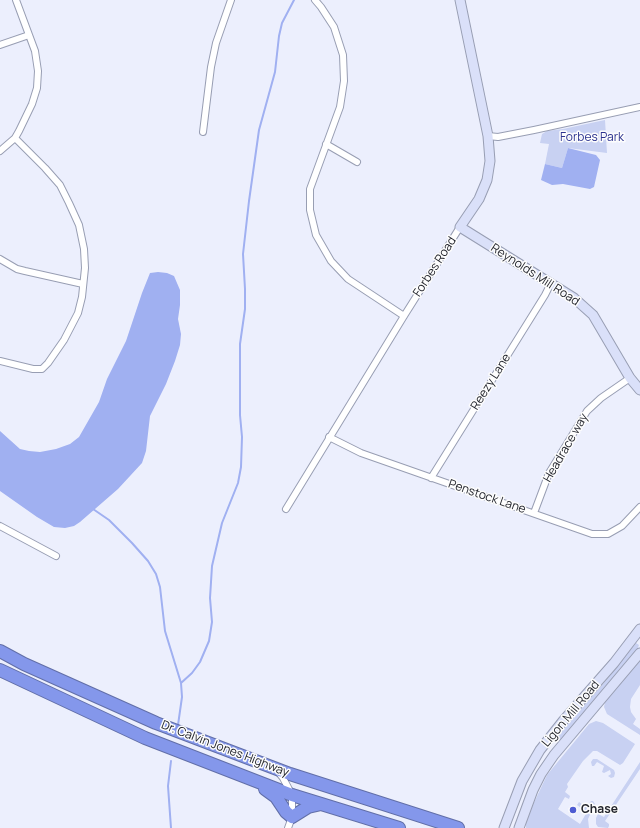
<!DOCTYPE html>
<style>
body{margin:0}
canvas{display:block;background:#eceffd}
</style>
<canvas width="640" height="828"></canvas>
<script>
const g = document.querySelector('canvas').getContext('2d');
g.lineJoin = 'round';
function paint(path, color) { g.fillStyle = color; g.fill(path, 'evenodd'); }
const toPath = rows => new Path2D(rows.map(r => 'M' + r).join(''));
function stroke(path, color, width, dash) { g.strokeStyle = color; g.lineWidth = width; g.lineCap = dash ? 'butt' : 'round'; g.setLineDash(dash || []); g.stroke(path); }
function label(font, color, halo, rows, align = 'center') {
  g.font = font + ' Manrope,sans-serif'; g.lineWidth = 3; g.setLineDash([]); g.textBaseline = 'middle'; g.strokeStyle = halo; g.fillStyle = color; for (const [text, x, y, turn = 0] of rows) {
    g.save(); g.translate(x, y); g.rotate((+turn || 0) * Math.PI / 180); g.textAlign = isNaN(turn) ? turn : align; if (halo) g.strokeText(text, 0, 0); g.fillText(text, 0, 0); g.restore();
  }
}
paint(toPath([
 [605,120,607,153,568,148,562,168,545,164,549,144,540,143,542,134,547,131,563,129],
 [636,643,639,645,637,650,607,687,560,741,557,741,556,739,563,729,603,684],
 [640,659,640,685,631,699,630,707,631,712,636,719,633,724,640,729,640,735,607,714,604,707,605,702,607,698],
 [596,721,603,723,635,744,623,763,620,765,597,751,593,751,583,761,567,784,568,787,565,792,570,796,569,799,565,797,558,809,580,824,587,812,577,805,579,802,586,807,591,801,593,801,595,804,588,819,589,828,526,828,526,823,531,809,547,775,589,724],
 [593,759,597,759,614,770,615,773,614,777,611,778,608,776,611,774,610,770,604,773,602,772,604,766,597,762,594,766,592,766,591,762],
 [640,762,640,769,605,821,609,824,609,826,608,828,598,827,596,824,596,818,598,814,604,817]
]), '#c8d1f2');
paint(toPath([
 [568,148,596,155,600,160,594,187,590,189,563,184,552,185,541,180,545,164,562,168],
 [158,272,167,273,174,276,180,290,180,305,178,319,181,334,180,345,175,361,166,384,150,416,146,451,142,463,118,489,80,522,74,526,65,528,54,527,37,517,0,491,0,431,20,449,29,451,40,452,56,449,70,444,79,437,99,402,107,379,126,341,142,293,150,273]
]), '#a0b0f1');
stroke(toPath([
 [93,509,109,520,132,543,148,561,156,574,160,587,165,631,181,683,182,697,178,725],
 [181,683,192,673,200,662,209,641,212,622,210,598,212,566,222,523,238,483,241,467,242,437,240,415,240,344,245,309,245,289,243,254,249,201,259,130,275,72,279,36,282,23,294,0],
 [171,828,168,786,171,761]
]), '#a0b0f1', 2);
const street = toPath([
 [315,0,321,7,334,27,343,55,344,81,340,107,310,189,310,210,316,235,331,261,348,279,404,316],
 [0,45,29,35],
 [203,132,211,67,216,43,231,0],
 [488,136,498,137,534,130,640,107],
 [326,144,357,162],
 [0,151,15,138,19,131,32,104,37,88,38,71,35,51,16,0],
 [0,259,17,269,25,271,83,284],
 [0,361,33,369,42,369,48,363,64,340,78,313,82,297,85,268,84,249,79,225,69,203,60,185,45,168,15,138],
 [329,437,361,453,592,534,608,534,622,526,640,507],
 [431,478,545,295,550,285],
 [286,509,404,316,460,227],
 [534,513,549,473,587,411,601,398,630,378],
 [0,526,56,556],
 [279,773,283,778,292,795,292,817,288,828]
]);
const secondary = toPath([
 [460,0,488,136,490,161,487,180,479,199,460,227,574,298,593,315,630,378,640,390],
 [504,828,522,781,540,750,563,721,614,663,640,629],
 [519,828,533,790,541,774,554,755,640,653]
]);
const highway = toPath([
 [0,651,24,664,156,723,290,774,458,828],
 [0,670,145,738,292,795,399,828],
 [265,789,276,797,286,812,292,817,308,807,321,804]
]);
stroke(street, '#989eb3', 8);
stroke(secondary, '#989eb3', 11);
stroke(highway, '#626fa8', 14);
stroke(street, '#fff', 6);
stroke(secondary, '#dae0f9', 9);
stroke(highway, '#8497eb', 12);
for (const [x, y, r, color] of [
 [573,810,4,"#4e5cd2"]
]) { const dot = new Path2D(); dot.arc(x, y, r, 0, 2 * Math.PI); g.fillStyle = color; g.fill(dot); stroke(dot, '#fdfdfd', 1.5); }
label('12px', '#2c338f', '#fdfdfd', [
 ["Forbes Park",592,138]
]);
label('12px', '#23252d', '#fdfdfd', [
 ["Forbes Road",435,267,-57],
 ["Reynolds Mill Road",535,275,33],
 ["Reezy Lane",491,382,-58],
 ["Headrace way",566,448,-60],
 ["Penstock Lane",487,497,19],
 ["Ligon Mill Road",571,714,-50],
 ["Dr. Calvin Jones Highway",225,749,21]
]);
label('bold 12px', '#23252d', '#fdfdfd', [
 ["Chase",581,810]
], 'left');
</script>
